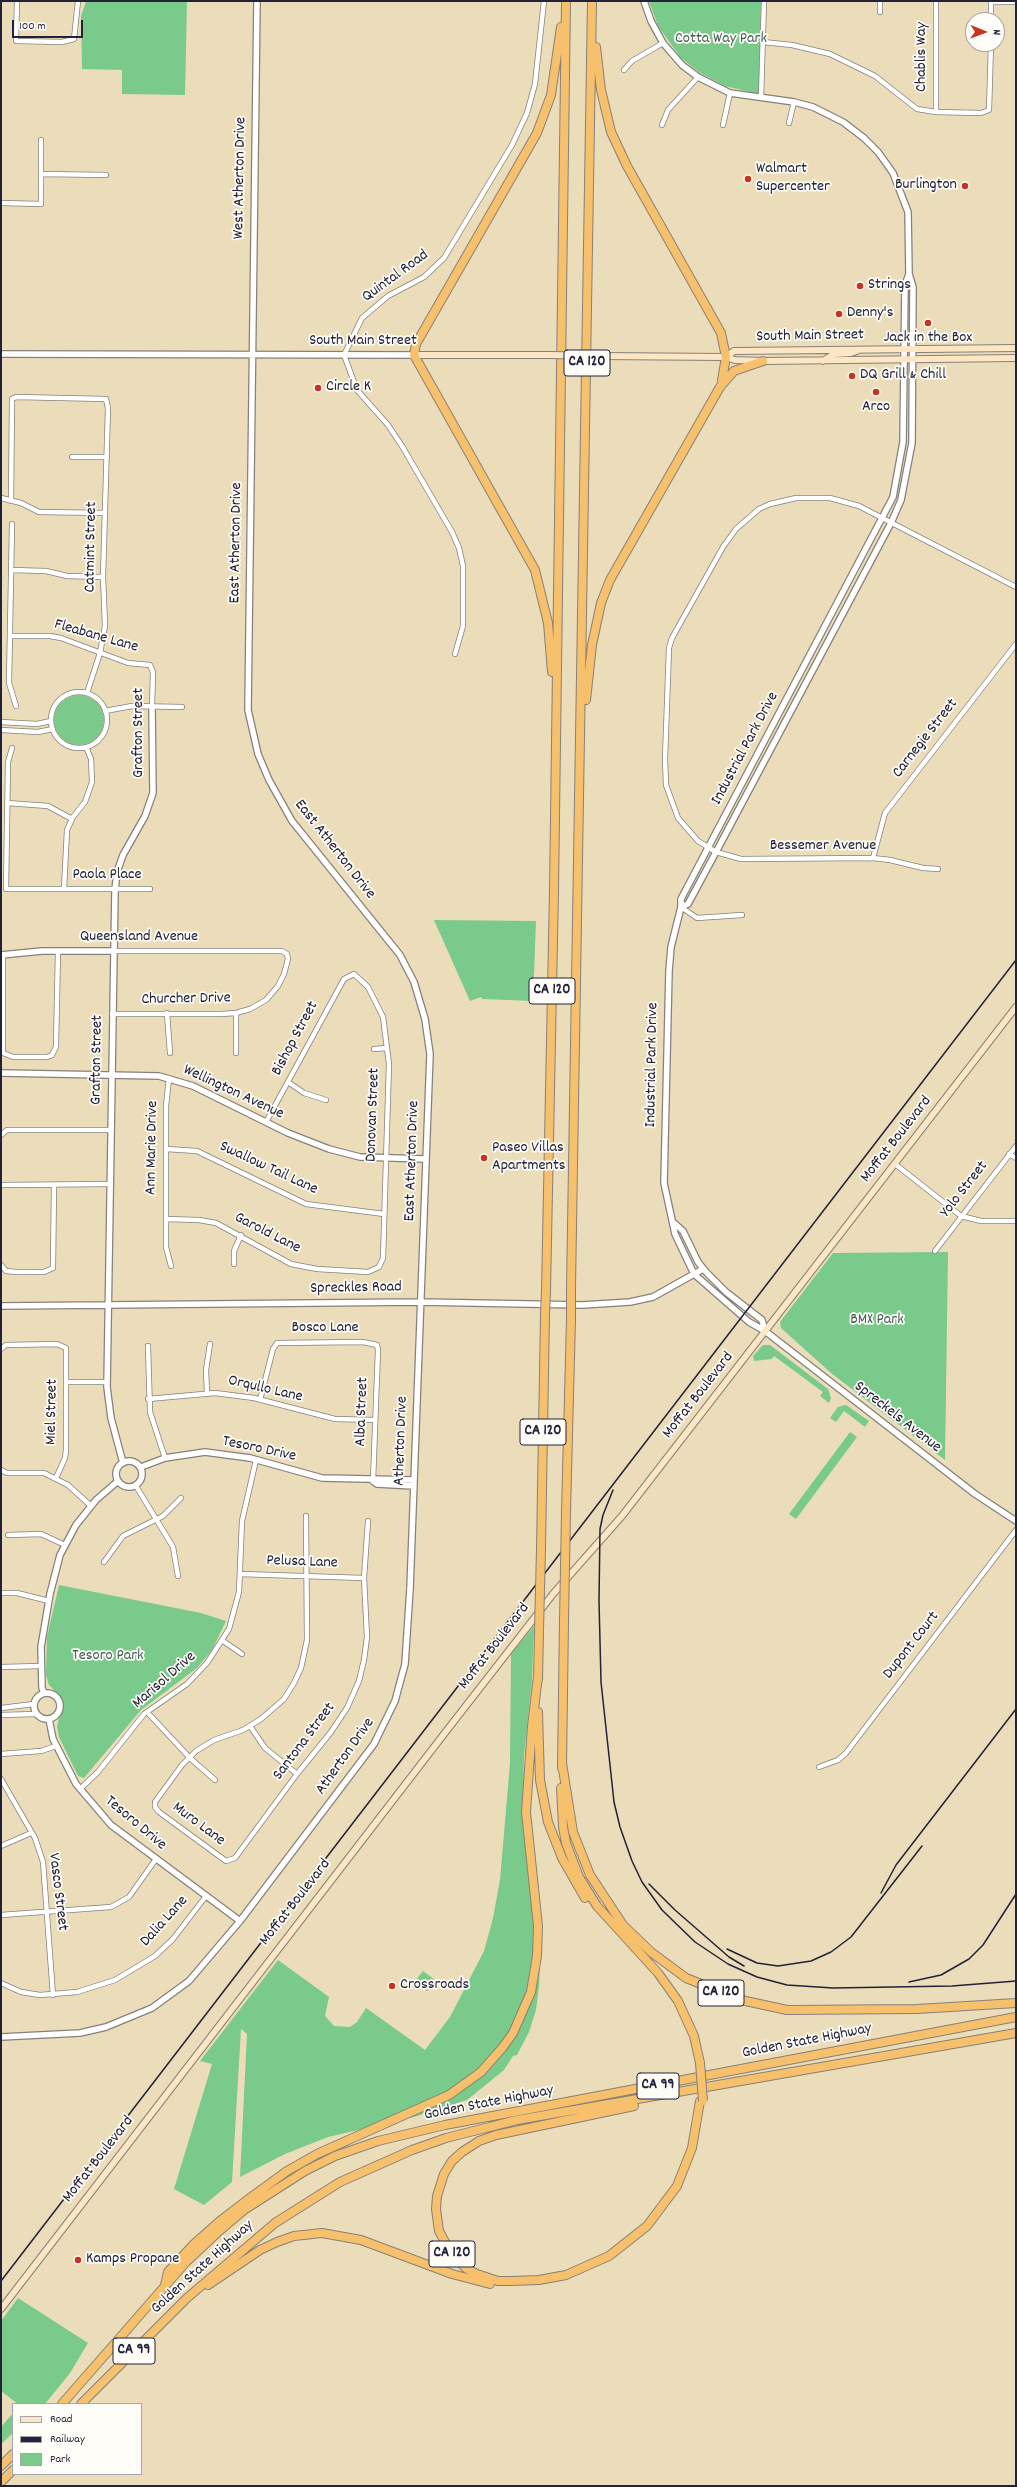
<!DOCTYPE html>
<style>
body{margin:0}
#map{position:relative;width:1017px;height:2487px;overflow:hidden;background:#ebddb9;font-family:Dekko,sans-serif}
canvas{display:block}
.frame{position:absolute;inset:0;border:2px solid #22223b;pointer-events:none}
.legend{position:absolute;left:12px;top:2403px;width:130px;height:72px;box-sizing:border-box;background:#fdfcf7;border:1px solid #a5a5ac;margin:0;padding:5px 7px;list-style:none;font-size:12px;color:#22223b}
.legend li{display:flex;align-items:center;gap:8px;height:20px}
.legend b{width:20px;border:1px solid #a5a5ac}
.north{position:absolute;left:965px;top:12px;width:40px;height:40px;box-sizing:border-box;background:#fdfcf7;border:1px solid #a5a5ac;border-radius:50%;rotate:91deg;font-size:11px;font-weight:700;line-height:16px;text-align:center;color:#22223b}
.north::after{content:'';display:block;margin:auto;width:14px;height:18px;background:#c8321e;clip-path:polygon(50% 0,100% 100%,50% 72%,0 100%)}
.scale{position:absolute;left:12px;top:20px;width:71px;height:18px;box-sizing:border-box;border:2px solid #22223b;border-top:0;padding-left:5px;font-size:12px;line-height:14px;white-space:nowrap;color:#22223b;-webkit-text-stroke:3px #fdfcf7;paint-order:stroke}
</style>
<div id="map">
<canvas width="1017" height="2487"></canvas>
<div class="frame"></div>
<ul class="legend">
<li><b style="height:5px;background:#fce6c4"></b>Road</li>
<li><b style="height:5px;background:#22223b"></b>Railway</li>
<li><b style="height:11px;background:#79ca8b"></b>Park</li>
</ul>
<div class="north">N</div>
<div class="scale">100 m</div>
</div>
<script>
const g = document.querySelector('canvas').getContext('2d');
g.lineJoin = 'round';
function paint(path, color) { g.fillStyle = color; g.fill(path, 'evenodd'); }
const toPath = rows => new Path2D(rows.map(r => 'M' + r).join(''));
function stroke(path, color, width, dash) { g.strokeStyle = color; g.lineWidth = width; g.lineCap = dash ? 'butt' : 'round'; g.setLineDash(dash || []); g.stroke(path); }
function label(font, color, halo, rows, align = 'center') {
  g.font = font + ' Dekko,sans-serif'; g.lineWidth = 3.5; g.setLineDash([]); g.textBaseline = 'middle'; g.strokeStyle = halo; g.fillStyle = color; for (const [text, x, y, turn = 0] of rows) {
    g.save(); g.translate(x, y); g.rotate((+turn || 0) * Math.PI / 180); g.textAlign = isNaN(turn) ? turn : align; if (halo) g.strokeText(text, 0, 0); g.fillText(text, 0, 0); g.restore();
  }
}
paint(toPath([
 [86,1,187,1,185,95,122,94,122,70,82,69,81,16],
 [649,1,761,1,759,94,725,86,700,73,681,58,658,26],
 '54 720a25 25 0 1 1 50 0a25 25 0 1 1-50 0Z',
 [434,920,536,921,533,1001,482,999,481,997,470,1001],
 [948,1252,945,1460,831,1373,781,1328,780,1322,833,1253],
 [763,1345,770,1345,828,1389,831,1398,829,1403,820,1396,823,1392,774,1356,772,1359,754,1361,753,1356],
 [846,1405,869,1421,865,1427,844,1411,836,1422,830,1418,838,1407],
 [850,1432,857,1437,796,1519,789,1514],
 [59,1585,201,1613,226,1621,212,1650,197,1668,141,1710,84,1778,78,1776,59,1737,57,1726,63,1703,60,1696,49,1685,46,1675,47,1637],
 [534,1626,532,1680,524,1756,523,1794,524,1831,540,1964,539,1986,536,2010,529,2032,517,2055,513,2056,504,2070,467,2100,414,2117,328,2137,285,2154,240,2177,247,2034,241,2029,232,2182,204,2205,174,2189,212,2064,200,2061,278,1960,329,1997,325,2016,334,2026,350,2027,357,2022,366,2008,425,2050,450,2017,484,1951,493,1918,500,1880,510,1763,511,1654],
 [423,1971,435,1980,427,1991,415,1981],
 [18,2298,88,2343,70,2373,45,2404,18,2404,1,2391,1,2321],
 [13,2413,13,2433,1,2444,1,2427]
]), '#79ca8b');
const minor = toPath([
 [17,1,16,41,62,42,74,39,78,1],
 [991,2,1016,2],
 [880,12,880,1],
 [991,20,991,1],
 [763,42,792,45,830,54,875,76,917,109,936,112,981,113,989,110,991,44],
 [624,70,632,61,663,43],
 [761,98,764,1],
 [936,112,936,1],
 [789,123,794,102],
 [662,125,668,110,698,77],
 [723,125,730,93],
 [41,174,106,175],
 [1,203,41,204,41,140],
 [72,457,107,457],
 [1,498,21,503,39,512,105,513],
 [11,501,12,399,16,397,106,399,108,408,103,577,105,626,100,653,87,693],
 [12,524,9,683,16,706],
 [11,570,46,571,67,576,103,577],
 [10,636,50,636,61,638,128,663,150,665,153,672,152,707],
 [455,654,463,626,463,566,459,548,452,532,402,446,388,425,357,390,344,355,362,318,388,296,424,277,444,258,512,145,527,113,535,84,544,1],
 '51 720a28 28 0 1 1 56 0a28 28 0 1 1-56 0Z',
 [105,711,132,706,182,707],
 [1,722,37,724,51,721],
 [1,730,38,732,53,729],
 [12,748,8,762,6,889,150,889],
 [7,803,48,806,72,819],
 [873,858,885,813,1016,644],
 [938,869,923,868,890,860,873,858,741,859,716,852,698,841,678,818,666,785,665,759,669,648,672,638,723,547,736,529,759,509,770,504,796,498,830,498,859,506,1016,587],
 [64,889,67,830,73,817,85,802,92,782,91,759,86,747],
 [681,907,697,918,742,915],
 [3,955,3,1053,13,1057,47,1057,52,1055,56,1047,58,951],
 [167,1013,170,1053],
 [236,1013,236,1053],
 [112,1014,221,1014,236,1013,250,1009,266,1000,278,986,284,974,288,959,287,954,282,951,113,951],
 [374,1049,387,1048],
 [169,1078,166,1106,166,1247,171,1266],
 [288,1082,304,1093,326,1100],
 [1,1135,7,1130,110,1130],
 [166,1149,197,1151,306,1204,384,1214],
 [1009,1154,1016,1158],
 [895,1164,961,1216,981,1221,1016,1221],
 [1,1185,109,1184],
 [166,1219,199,1220,216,1223,291,1264,317,1269,368,1272,379,1267,383,1258,389,1064,383,1017,368,987,354,974,344,979,266,1122],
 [935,1251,1016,1146],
 [234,1264,234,1251,241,1235],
 [1,1265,6,1271,16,1272,44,1272,53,1268,54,1185],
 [148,1346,150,1412,165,1458],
 [1,1349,6,1345,57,1344,66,1348,66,1450,65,1458,56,1478],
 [67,1382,107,1382],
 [207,1393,206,1370,210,1344],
 [148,1399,215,1393,254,1398,335,1419,375,1420],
 [260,1400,273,1349,277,1343,363,1342,377,1345,378,1350,373,1481],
 [1,1470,7,1473,44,1473,68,1485,91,1506],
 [136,1486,173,1547,178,1576],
 [306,1516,307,1640,301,1668,294,1683,284,1699,261,1719,243,1730,214,1740,196,1751,182,1765,155,1802,155,1807,159,1812,226,1861,235,1858,297,1774,331,1732,347,1708,359,1681,364,1660,367,1637,364,1578,368,1521],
 [8,1535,41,1534,65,1545],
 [104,1562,123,1536,163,1516,181,1498],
 [240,1574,364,1578],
 [1,1593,17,1593,49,1601],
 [223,1641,242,1654],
 [1,1667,41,1666],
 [1,1708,34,1704],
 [147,1712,190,1758,215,1780],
 [1,1715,37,1714],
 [250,1726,265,1748,297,1774],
 [1,1754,41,1751,56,1746],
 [819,1767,838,1760,846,1753,1016,1530],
 [1,1779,35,1838,43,1862,53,1995],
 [80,1789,98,1772,144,1714,187,1684,207,1663,229,1629,239,1592,242,1521,256,1460],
 [1,1846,31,1833],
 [1,1915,111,1907,129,1897,156,1859],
 [1,1983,21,1992,40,1995,77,1992,115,1980,155,1956,173,1939,206,1896]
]);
const tertiary = toPath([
 [644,1,651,21,663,43,682,65,698,77,730,93,794,102,813,107,843,122,864,138,878,152,893,173,908,212,909,274,913,287,912,443,901,500,891,523,716,852,688,904,681,907],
 [909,274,905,285,903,442,893,497,681,899,681,907,671,947,669,971,664,1183,675,1234,694,1274,749,1322,765,1331,975,1494,1016,1521],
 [1,354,414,355],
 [1,955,42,951,113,951],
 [1,1073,159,1076,193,1086,288,1133,329,1149,360,1157,426,1159],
 [674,1223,683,1231,698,1262,706,1272,726,1292,762,1320,765,1331],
 [1,1306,420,1302,582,1305,630,1302,653,1297,703,1269],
 '116 1474a13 13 0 1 1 26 0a13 13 0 1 1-26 0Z',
 [123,1463,111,1418,107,1387,115,890,117,872,123,855,145,816,153,793,152,707],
 [141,1467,165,1458,205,1452,250,1458,322,1478,414,1480],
 [373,1481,377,1484,414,1486],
 [44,1693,42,1688,41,1647,50,1594,60,1555,76,1525,96,1500,118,1481],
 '34 1706a13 13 0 1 1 26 0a13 13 0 1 1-26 0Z',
 [49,1719,53,1739,76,1784,111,1825,240,1921],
 [1,2037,80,2033,106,2027,152,2008,189,1981,240,1921,374,1744,395,1701,405,1664,410,1589,430,1054,425,1019,414,982,400,955,292,821,269,780,258,754,248,710,257,1]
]);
const secondary = toPath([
 [414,355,551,355],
 [597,356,726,357,735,360,763,361,1016,358],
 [726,357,734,351,1016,348],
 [823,361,834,354,851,353,859,350],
 [1,2309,451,1725,553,1594,622,1516,1016,1007]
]);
const motorway = toPath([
 [596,47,601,90,611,132,627,166,721,333,726,357,722,380],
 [552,672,548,623,535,570,414,355,416,344,537,133,551,95,561,27],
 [586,700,592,645,601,603,610,580,720,387,734,371,763,361],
 [571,1288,592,1],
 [546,1291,554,890,566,1],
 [566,1512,571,1319],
 [541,1548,545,1315],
 [538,1680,539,1631],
 [538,1712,540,1780,548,1822,562,1858,585,1898],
 [562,1763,573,1832,590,1875,623,1925,651,1952,686,1978,741,2000,787,2010,917,2009,1016,2003],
 [562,1768,564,1621],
 [561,1788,563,1827,566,1843,579,1877,597,1906,658,1973,678,2001,694,2036,700,2063],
 [634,2106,496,2135,479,2141,462,2152,452,2161,444,2174,437,2196,436,2209,439,2231,452,2255,467,2269,477,2274,498,2281,511,2281,539,2280,566,2275,609,2256,647,2226,677,2186,692,2148,700,2101],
 [165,2285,168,2272,194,2244,220,2221,254,2195,287,2171,317,2154,449,2095,481,2072,503,2047,513,2033,531,1992,537,1956,538,1926,526,1812,532,1726,538,1676],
 [208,2285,260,2250,277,2242,294,2236,322,2233,361,2240,452,2274,490,2284],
 [62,2404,186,2262,217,2233,244,2210,305,2171,335,2156,378,2141,445,2125,1016,2017],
 [81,2404,187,2298,275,2223,340,2182,412,2150,446,2138,517,2120,1016,2033],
 [1,2466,13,2454],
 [1,2482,13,2470]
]);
stroke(minor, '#86807a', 6);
stroke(tertiary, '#86807a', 8);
stroke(secondary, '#86807a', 8);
stroke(motorway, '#86807a', 10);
stroke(minor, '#fff', 4.5);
stroke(tertiary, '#fff', 5.5);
stroke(secondary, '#fce6c4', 6);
stroke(motorway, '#f7c06c', 8);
stroke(toPath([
 [613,1490,603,1515,600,1529,599,1601,601,1682,614,1802,620,1827,632,1861,642,1882,662,1910,695,1942,728,1964,757,1977,787,1985,833,1988,952,1986,1016,1981],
 [649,1884,675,1910,729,1957,744,1966],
 [881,1893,896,1865,1016,1709],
 [727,1949,757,1963,778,1966,811,1961,831,1952,851,1937,922,1846],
 [909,1982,941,1975,969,1959,983,1945,1016,1894],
 [1,2281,1016,960]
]), '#22223b', 1.5);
const secondaryBridge = toPath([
 [551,355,597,356]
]);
const motorwayBridge = toPath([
 [545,1315,546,1291],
 [571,1319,571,1288],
 [564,1621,566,1512],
 [539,1631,541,1548],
 [700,2063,703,2101]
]);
stroke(secondaryBridge, '#86807a', 8, []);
stroke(motorwayBridge, '#86807a', 10, []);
stroke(secondaryBridge, '#fce6c4', 6);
stroke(motorwayBridge, '#f7c06c', 8);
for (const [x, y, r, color] of [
 [748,179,4,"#c8321e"],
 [965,186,4,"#c8321e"],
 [860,286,4,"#c8321e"],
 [839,314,4,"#c8321e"],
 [928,323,4,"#c8321e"],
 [852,376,4,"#c8321e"],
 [318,388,4,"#c8321e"],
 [876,392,4,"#c8321e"],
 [484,1158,4,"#c8321e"],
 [392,1986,4,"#c8321e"],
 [78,2260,4,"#c8321e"]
]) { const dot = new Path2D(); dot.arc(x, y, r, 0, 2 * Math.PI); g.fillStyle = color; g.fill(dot); stroke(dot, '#fdfcf7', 1.5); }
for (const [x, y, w] of [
 [587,363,46],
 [552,991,46],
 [543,1432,46],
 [721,1993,46],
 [658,2086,42],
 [452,2254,46],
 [134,2351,42]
]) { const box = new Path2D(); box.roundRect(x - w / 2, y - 13, w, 26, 3); g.fillStyle = '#fdfcf7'; g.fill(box); stroke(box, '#22223b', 1); }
label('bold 15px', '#22223b', null, [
 ["CA 120",587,363],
 ["CA 120",552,991],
 ["CA 120",543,1432],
 ["CA 120",721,1993],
 ["CA 99",658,2086],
 ["CA 120",452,2254],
 ["CA 99",134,2351]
]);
label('16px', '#405d57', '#fdfcf7', [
 ["Cotta Way Park",721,40],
 ["BMX Park",877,1321],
 ["Tesoro Park",108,1657]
]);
label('16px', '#22223b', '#fdfcf7', [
 ["Chablis Way",923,57,-90],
 ["West Atherton Drive",241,178,-89],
 ["Quintal Road",396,277,-36],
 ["South Main Street",810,337,-1],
 ["South Main Street",363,342],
 ["East Atherton Drive",237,543,-89],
 ["Catmint Street",92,547,-89],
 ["Fleabane Lane",96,637,16],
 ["Grafton Street",140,733,-90],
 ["Carnegie Street",926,739,-52],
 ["Industrial Park Drive",746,749,-62],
 ["Bessemer Avenue",823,847],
 ["East Atherton Drive",334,850,52],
 ["Paola Place",107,876],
 ["Queensland Avenue",139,938],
 ["Churcher Drive",186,1000,-1],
 ["Bishop Street",296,1039,-62],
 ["Grafton Street",98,1060,-89],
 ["Industrial Park Drive",653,1065,-89],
 ["Wellington Avenue",233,1093,25],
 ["Donovan Street",374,1115,-88],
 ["Moffat Boulevard",897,1140,-52],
 ["Ann Marie Drive",153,1148,-89],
 ["East Atherton Drive",413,1161,-88],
 ["Swallow Tail Lane",268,1169,25],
 ["Yolo Street",965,1190,-52],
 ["Garold Lane",267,1234,27],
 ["Spreckles Road",356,1289,-1],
 ["Bosco Lane",325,1329],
 ["Orqullo Lane",265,1390,13],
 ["Moffat Boulevard",699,1396,-52],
 ["Miel Street",53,1412,-89],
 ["Alba Street",363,1412,-88],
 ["Spreckels Avenue",897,1418,38],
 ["Atherton Drive",402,1441,-88],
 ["Tesoro Drive",259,1450,12],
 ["Pelusa Lane",302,1563,2],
 ["Dupont Court",912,1646,-52],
 ["Moffat Boulevard",495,1647,-52],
 ["Marisol Drive",165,1681,-41],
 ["Santona Street",305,1742,-53],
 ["Atherton Drive",346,1757,-55],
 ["Tesoro Drive",135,1824,40],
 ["Muro Lane",198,1825,37],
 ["Vasco Street",57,1892,83],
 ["Moffat Boulevard",296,1903,-52],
 ["Dalia Lane",165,1922,-48],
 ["Golden State Highway",807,2042,-11],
 ["Golden State Highway",489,2104,-11],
 ["Moffat Boulevard",99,2160,-52],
 ["Golden State Highway",203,2268,-42]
]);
label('16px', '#22223b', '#fdfcf7', [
 ["Walmart",756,170],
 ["Supercenter",756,188],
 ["Burlington",957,186,"right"],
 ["Strings",868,286],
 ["Denny's",847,314],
 ["Jack in the Box",928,339,"center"],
 ["DQ Grill & Chill",860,376],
 ["Circle K",326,388],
 ["Arco",876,408,"center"],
 ["Paseo Villas",492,1149],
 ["Apartments",492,1167],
 ["Crossroads",400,1986],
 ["Kamps Propane",86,2260]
], 'left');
</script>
